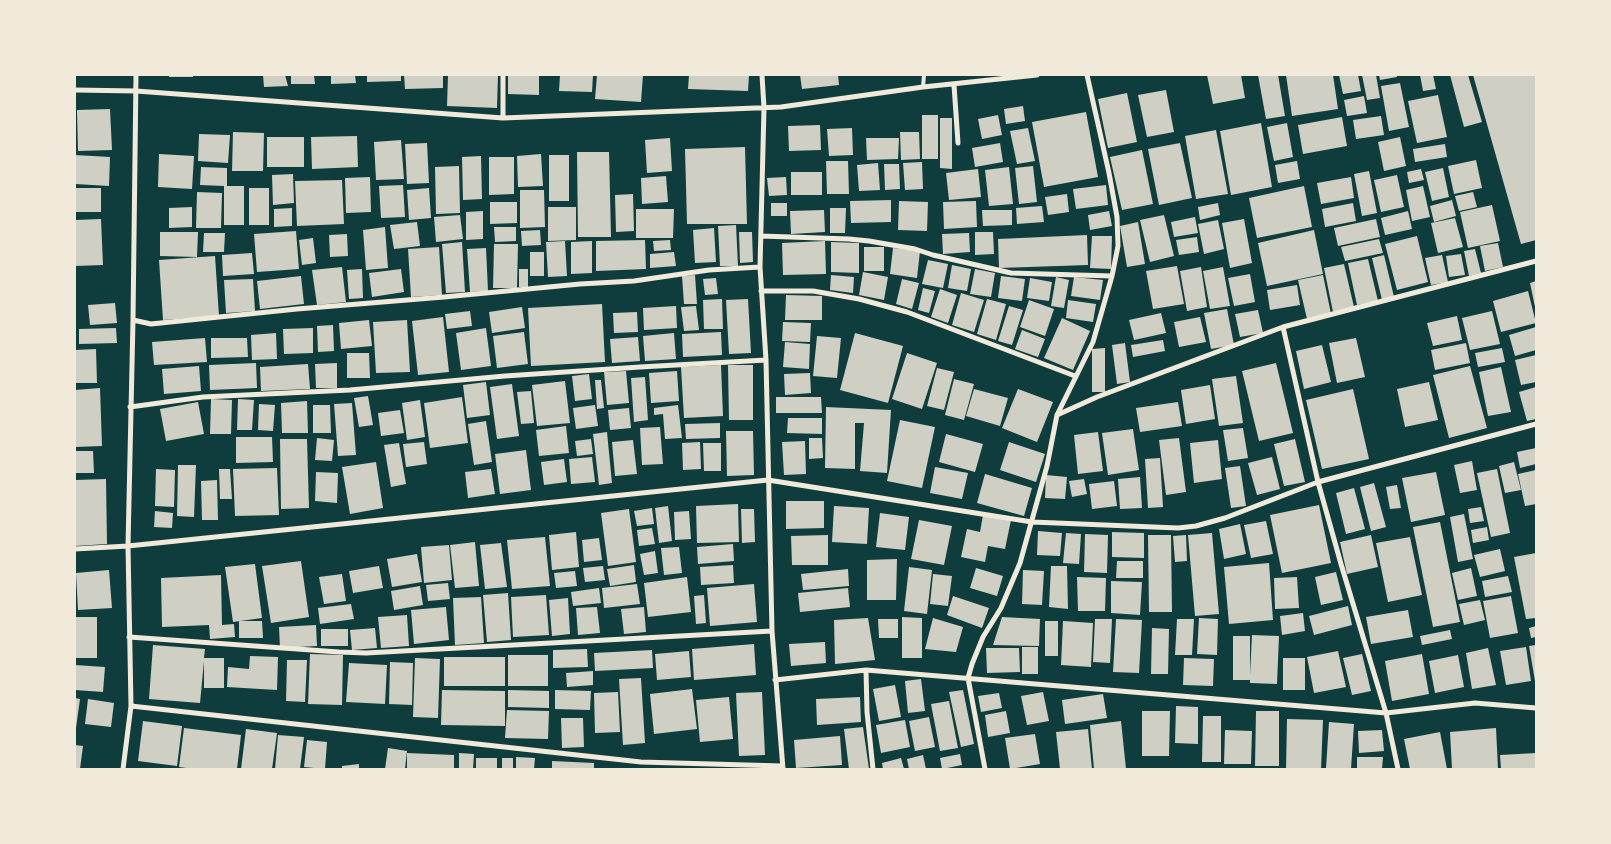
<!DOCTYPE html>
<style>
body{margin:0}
#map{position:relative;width:1611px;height:844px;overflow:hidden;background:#0f3d3e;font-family:"Titillium Web",sans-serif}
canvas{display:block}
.frame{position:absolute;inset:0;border:76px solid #f1e9da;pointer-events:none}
</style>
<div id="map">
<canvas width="1611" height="844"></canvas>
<div class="frame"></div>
</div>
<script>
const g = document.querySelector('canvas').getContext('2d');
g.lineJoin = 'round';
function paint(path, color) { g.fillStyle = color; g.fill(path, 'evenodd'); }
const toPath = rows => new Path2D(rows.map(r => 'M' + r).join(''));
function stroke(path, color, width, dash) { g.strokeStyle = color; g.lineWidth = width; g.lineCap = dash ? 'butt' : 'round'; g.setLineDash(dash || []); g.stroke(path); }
paint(toPath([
 [169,75,193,75,193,77,169,77],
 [263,75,285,75,288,86,264,87],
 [291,75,314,75,315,84,291,84],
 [331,75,355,75,356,83,331,84],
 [367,75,401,75,401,81,367,82],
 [404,75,443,75,443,88,405,89],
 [448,75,498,75,497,108,447,106],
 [508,75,539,75,539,95,508,94],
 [560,75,593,75,592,92,559,91],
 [597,75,643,75,641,102,595,99],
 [689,75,749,75,748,91,688,89],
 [800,75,838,75,839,85,802,89],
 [1207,75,1241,75,1245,98,1213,104],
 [1258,75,1278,75,1285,116,1266,119],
 [1286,75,1333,75,1338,109,1292,116],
 [1339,75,1358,75,1361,91,1343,94],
 [1362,75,1376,75,1380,98,1367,100],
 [1379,75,1397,75,1397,77,1380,80],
 [1420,75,1433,75,1436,89,1423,91],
 [1450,75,1468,75,1482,122,1464,127],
 [1473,75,1536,75,1536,240,1521,244],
 [1400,83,1409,127,1389,131,1381,86],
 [1166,90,1174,132,1147,137,1138,95],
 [1127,93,1137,142,1108,148,1098,99],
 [1438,95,1447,137,1417,143,1408,101],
 [1364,96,1367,113,1347,116,1344,100],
 [1023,106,1025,121,1006,124,1004,109],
 [110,109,112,150,78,151,77,110],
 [1086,112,1098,177,1044,187,1032,122],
 [922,115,938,115,938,159,922,159],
 [998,115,1002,135,982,139,978,119],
 [1381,116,1384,135,1356,139,1353,120],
 [1342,117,1347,146,1303,154,1298,125],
 [940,118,952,118,952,169,940,168],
 [1261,123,1272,187,1231,195,1220,131],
 [1287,123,1293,157,1274,161,1267,127],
 [820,125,821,150,789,151,788,126],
 [852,128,853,155,829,156,827,129],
 [1028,128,1035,161,1017,164,1010,131],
 [1216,130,1228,194,1196,199,1185,136],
 [233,132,264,133,263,171,232,171],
 [900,132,919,132,920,159,901,160],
 [199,134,230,135,228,163,198,161],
 [357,136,358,167,312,169,311,137],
 [267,137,304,137,304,167,267,167],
 [1400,137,1406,166,1384,171,1378,142],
 [670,138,672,171,647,173,645,140],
 [866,138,899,138,898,159,867,160],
 [401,140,404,179,376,180,374,142],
 [427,143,429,183,407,184,405,144],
 [1000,143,1003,162,975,167,972,148],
 [1180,143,1192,198,1159,205,1148,149],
 [1445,144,1447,157,1415,162,1413,149],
 [745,147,747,224,687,224,685,149],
 [1142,150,1153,204,1122,210,1110,157],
 [577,152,609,152,611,237,578,237],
 [159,154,194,156,192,189,158,187],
 [541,154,543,186,518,187,517,156],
 [75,155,110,157,109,186,75,184],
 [549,155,569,155,569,201,549,201],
 [481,156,482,199,463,200,462,157],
 [489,157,514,157,514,194,489,195],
 [1476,160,1482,188,1454,194,1448,166],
 [826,161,848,161,849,194,827,194],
 [1297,161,1300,179,1278,183,1275,165],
 [922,162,923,189,905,190,903,163],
 [878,163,880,190,859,191,857,165],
 [884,164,899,164,900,189,885,190],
 [459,166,460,213,436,214,435,167],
 [1033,166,1037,202,1019,204,1015,168],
 [201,167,227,168,227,186,244,186,244,225,224,225,224,186,200,185],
 [1009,167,1013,204,989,206,985,170],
 [1443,168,1449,197,1432,201,1425,172],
 [978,169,981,197,949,200,946,173],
 [1421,169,1424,180,1409,183,1407,172],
 [1369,171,1377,213,1362,216,1354,174],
 [791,172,822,172,822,195,791,195],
 [293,174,294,203,273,205,272,175],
 [1397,175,1404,207,1381,212,1374,180],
 [666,176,668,202,642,204,641,178],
 [370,177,371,212,346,213,345,178],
 [786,177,787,195,769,196,767,178],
 [1351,177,1354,198,1321,204,1317,183],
 [342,180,344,224,297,226,295,181],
 [403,185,405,217,381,218,379,186],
 [1106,185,1108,205,1076,209,1073,189],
 [1304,186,1312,227,1257,238,1249,198],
 [1423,186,1430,217,1412,221,1406,190],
 [75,188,101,188,101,212,75,212],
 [249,188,269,188,269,225,249,225],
 [429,188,431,218,409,220,407,190],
 [520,190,544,190,545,227,520,228],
 [197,192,222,193,221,228,196,228],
 [1473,192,1477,207,1459,211,1455,196],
 [633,194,634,231,616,232,615,195],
 [1067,194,1069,212,1048,215,1045,197],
 [891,200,891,222,851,223,850,201],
 [1452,200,1456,216,1434,222,1430,206],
 [899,201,928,202,927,231,898,230],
 [976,201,977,227,944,229,943,202],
 [490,202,517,202,517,223,490,224],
 [771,203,787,203,787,216,771,216],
 [1218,203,1220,215,1200,220,1198,207],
 [1353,203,1356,221,1325,227,1322,209],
 [1492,205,1500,241,1468,248,1460,212],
 [1042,206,1044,222,1017,224,1016,208],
 [192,207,192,227,169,228,169,208],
 [548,207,576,207,576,240,548,241],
 [292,208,292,226,274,227,274,209],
 [830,208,846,208,845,233,830,233],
 [636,209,674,209,673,238,636,238],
 [824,210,825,232,791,234,790,211],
 [982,210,1012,210,1012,225,983,226],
 [483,211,483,239,466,240,466,212],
 [1109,211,1112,226,1090,230,1088,215],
 [1408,211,1412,229,1385,235,1381,218],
 [460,215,463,239,436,242,434,217],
 [1164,215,1174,256,1150,262,1140,220],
 [1195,217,1198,233,1174,237,1171,222],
 [1455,218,1463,247,1438,253,1431,223],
 [101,219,103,265,75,266,75,220],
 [1244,219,1252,263,1230,268,1222,223],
 [1376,219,1380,237,1338,246,1334,228],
 [1218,220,1224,249,1204,254,1198,224],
 [417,222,420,246,394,249,390,225],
 [1138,222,1145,264,1127,267,1120,226],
 [736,225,738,266,720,266,718,226],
 [385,227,388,268,366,270,363,230],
 [494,227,516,227,516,241,495,242],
 [714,228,716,262,695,263,693,230],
 [540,230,541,245,522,246,521,231],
 [1314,230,1323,274,1267,286,1258,243],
 [296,231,299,269,257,272,254,234],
 [160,232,198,232,197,257,160,256],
 [739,232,752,232,753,262,740,263],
 [975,232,993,232,994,254,975,255],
 [204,233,225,233,224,252,203,252],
 [969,233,970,252,943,254,942,234],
 [347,234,348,256,330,257,329,235],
 [1087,235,1088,265,999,268,998,239],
 [1092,236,1112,236,1111,269,1090,268],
 [1417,236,1428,282,1397,290,1385,244],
 [1197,237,1199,252,1179,255,1176,240],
 [313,238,316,263,302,265,299,240],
 [1379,239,1383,253,1345,261,1341,247],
 [645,240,646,269,596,271,596,241],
 [670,240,671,250,654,251,653,241],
 [565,241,567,276,548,277,546,242],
 [592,241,592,273,571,274,571,242],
 [825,241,826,274,783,275,782,243],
 [462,242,465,292,446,293,442,244],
 [831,242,859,243,859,273,831,272],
 [1498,243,1503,267,1485,271,1480,246],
 [494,244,518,244,517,288,493,288],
 [439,247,442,295,411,297,408,249],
 [864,247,884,247,884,271,864,271],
 [486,248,488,291,470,292,467,249],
 [893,248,920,251,917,278,890,274],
 [1475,249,1481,273,1469,276,1464,251],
 [530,252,544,252,544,276,530,276],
 [674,252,676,266,650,268,650,254],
 [252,253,254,274,223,276,222,255],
 [1461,254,1465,275,1449,277,1446,256],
 [1384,255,1394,297,1382,300,1372,258],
 [1442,255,1448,282,1431,285,1425,258],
 [215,256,219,316,163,320,159,260],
 [1368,259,1378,301,1357,305,1348,263],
 [928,260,948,264,943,288,922,284],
 [1344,264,1354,307,1333,312,1324,268],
 [952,265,971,269,967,291,948,288],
 [1177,266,1184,304,1153,309,1146,271],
 [342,267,346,302,317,305,312,270],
 [1201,267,1207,307,1187,311,1180,271],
 [1223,267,1230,306,1210,309,1203,271],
 [362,269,363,298,349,299,347,270],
 [401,269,404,292,372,297,369,273],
 [519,269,528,269,528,287,519,287],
 [975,269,995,273,991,297,970,294],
 [863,272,888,277,884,300,859,295],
 [1250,274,1255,302,1234,306,1228,278],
 [695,275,697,304,684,304,682,276],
 [831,275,854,277,853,293,830,290],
 [1323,275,1331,314,1307,319,1298,280],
 [301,276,304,304,260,309,257,281],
 [1001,276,1025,279,1022,301,998,298],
 [1056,277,1069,280,1064,308,1051,306],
 [1074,277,1103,280,1100,300,1071,296],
 [716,278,718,294,705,295,703,279],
 [1030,278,1052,282,1049,301,1027,298],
 [253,279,255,311,226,313,224,280],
 [902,279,919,283,912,309,896,304],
 [1536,281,1536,307,1535,307,1530,283],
 [1297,285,1300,305,1270,310,1267,290],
 [923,288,935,291,929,313,918,310],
 [940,289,957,295,948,323,931,317],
 [1528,291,1536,323,1501,332,1493,301],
 [961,293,984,300,974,332,952,325],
 [786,295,822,296,822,320,785,320],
 [722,299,723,329,704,329,703,300],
 [748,299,751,353,729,354,726,300],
 [987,299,1006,304,996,340,977,334],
 [1029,300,1054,309,1045,336,1020,327],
 [1068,300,1096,304,1093,322,1066,318],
 [115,303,117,323,90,325,88,305],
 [602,304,605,362,531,366,528,308],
 [676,306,677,328,644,330,643,308],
 [696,306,699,330,684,331,681,307],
 [1009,306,1023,310,1012,345,998,341],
 [522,307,525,328,492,333,489,312],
 [1227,309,1234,345,1211,349,1204,313],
 [1258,310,1263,333,1240,337,1235,314],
 [470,311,472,326,447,329,445,314],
 [1492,311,1500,344,1470,350,1462,318],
 [637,312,638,332,614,333,613,313],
 [1161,313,1166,333,1134,340,1129,320],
 [1457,316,1462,340,1433,346,1427,323],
 [443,317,449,372,418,375,412,321],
 [1200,317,1206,342,1179,347,1174,322],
 [1062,318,1090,331,1073,370,1044,358],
 [369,320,372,346,341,349,339,323],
 [407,320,410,372,376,373,373,322],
 [783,322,811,323,810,342,782,341],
 [333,325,334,351,318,352,317,326],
 [1536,327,1536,350,1515,356,1509,335],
 [116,328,117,343,79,344,79,329],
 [313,328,313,353,284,354,283,329],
 [486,328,491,366,461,370,456,333],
 [1022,330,1045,339,1038,357,1015,349],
 [524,332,528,364,497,368,493,336],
 [721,332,722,355,683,357,682,334],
 [276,333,277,359,252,360,251,335],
 [674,333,676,359,645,361,643,336],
 [855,333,903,346,888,403,840,390],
 [817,336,841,338,837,378,813,376],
 [638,337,640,361,612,363,610,339],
 [205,338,207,362,154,365,152,342],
 [211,338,247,338,248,357,211,358],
 [1356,338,1365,377,1337,383,1329,343],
 [1163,340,1165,351,1133,357,1131,345],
 [785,342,810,344,809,369,783,367],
 [1125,343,1130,382,1117,384,1112,345],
 [1466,343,1470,363,1435,370,1431,350],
 [1322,345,1331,382,1304,389,1296,351],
 [1105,348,1105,392,1092,392,1092,349],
 [1502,348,1505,362,1478,367,1475,353],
 [96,349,97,383,75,383,75,350],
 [347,353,369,353,370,378,347,378],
 [907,353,937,363,922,409,892,399],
 [1536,355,1536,382,1521,385,1515,360],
 [256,363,257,388,210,390,209,365],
 [337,363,337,388,316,388,315,364],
 [1276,363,1293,433,1259,441,1242,371],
 [308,364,310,389,261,391,260,367],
 [721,365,723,416,684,418,681,367],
 [728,365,753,365,753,420,729,420],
 [199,366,201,391,164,394,162,369],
 [1470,366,1487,428,1449,438,1433,375],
 [1501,367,1511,412,1488,416,1479,372],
 [937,368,954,372,944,410,927,406],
 [626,371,629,403,607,405,604,372],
 [677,371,679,401,651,403,649,373],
 [810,373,811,393,785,395,784,374],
 [589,374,592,399,575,401,572,376],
 [1236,376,1243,423,1219,426,1212,379],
 [645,377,648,420,634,422,631,378],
 [954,379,974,384,964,420,945,415],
 [595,380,601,380,604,408,597,409],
 [565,381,570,423,537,426,532,385],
 [486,382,490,415,467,418,463,385],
 [1429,382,1438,420,1405,427,1397,389],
 [512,384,519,436,497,439,490,387],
 [1210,385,1215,419,1186,424,1181,390],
 [1536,387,1536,419,1527,421,1519,392],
 [100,388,102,446,75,447,75,390],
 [974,389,1008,398,1000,426,966,416],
 [1018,389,1053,402,1037,442,1002,428],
 [1353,389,1369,459,1322,469,1306,400],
 [531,391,534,423,521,424,517,392],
 [368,396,373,425,359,427,354,398],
 [462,397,468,443,430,448,424,403],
 [776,397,821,397,822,413,776,413],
 [211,399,232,400,231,434,210,434],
 [238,399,254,400,252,430,237,430],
 [420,400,425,437,407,440,402,403],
 [307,401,308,433,282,433,281,403],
 [198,402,204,434,166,441,160,409],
 [1178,402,1182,426,1140,432,1136,408],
 [352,403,356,455,338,456,334,404],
 [259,404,275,405,273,431,258,430],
 [313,405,330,405,331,433,313,433],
 [595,405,598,426,576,429,573,408],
 [678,405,682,438,665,439,663,414,654,415,654,408],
 [826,407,891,410,887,473,860,471,864,423,855,423,855,469,825,468],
 [629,408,631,428,610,430,608,410],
 [400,410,404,433,381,436,378,413],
 [788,418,822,418,822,434,787,433],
 [900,420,935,427,922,488,887,481],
 [486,421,492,462,474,465,468,424],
 [720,423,720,438,686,439,685,424],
 [566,426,569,453,539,456,536,430],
 [660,427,663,464,642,465,640,428],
 [1243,428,1248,458,1228,461,1223,430],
 [1133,429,1139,470,1108,475,1102,433],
 [726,431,753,431,754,475,727,476],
 [607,432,612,483,599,485,593,434],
 [1098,432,1103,471,1078,474,1074,435],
 [946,434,983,444,975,472,939,462],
 [236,437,272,437,273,462,236,463],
 [317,438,334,440,332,461,315,460],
 [809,438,822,438,823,458,809,459],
 [1179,438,1186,492,1166,495,1159,440],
 [280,439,307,439,309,508,281,509],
 [591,439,593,454,577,456,575,441],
 [1295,439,1305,482,1284,486,1274,444],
 [633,440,637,474,615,476,612,442],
 [1218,440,1222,479,1194,483,1190,443],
 [805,441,806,474,784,475,782,442],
 [424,442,427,464,406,467,403,444],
 [700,442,701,469,683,470,682,443],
 [1009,442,1045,454,1036,482,1000,470],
 [399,443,406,484,391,487,384,445],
 [703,443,721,443,721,471,704,471],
 [1536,448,1536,464,1520,468,1517,452],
 [526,450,531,490,500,494,495,454],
 [75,451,93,451,94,473,75,473],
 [592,457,595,482,571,484,569,459],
 [1272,457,1280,489,1257,495,1248,463],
 [1160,458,1163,507,1148,508,1145,459],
 [564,459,567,482,544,485,541,462],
 [1472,461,1477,490,1460,493,1454,465],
 [376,462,383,508,350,514,342,467],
 [1514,462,1521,490,1505,493,1499,466],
 [178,465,196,465,194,517,177,516],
 [1240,466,1246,506,1231,508,1225,468],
 [935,467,968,473,962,499,930,493],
 [277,468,279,515,235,516,233,469],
 [156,469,175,470,174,507,155,506],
 [219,469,230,469,232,499,220,499],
 [491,469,495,494,468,498,465,472],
 [1497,469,1510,533,1491,537,1477,473],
 [1536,470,1536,504,1525,506,1518,474],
 [316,472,338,473,337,503,315,501],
 [1436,472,1445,515,1411,522,1402,478],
 [985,474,1032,488,1024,516,977,503],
 [1046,475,1067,477,1065,499,1045,498],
 [1140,477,1142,508,1120,509,1118,479],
 [106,479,107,544,75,546,75,480],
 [1084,479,1087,494,1072,497,1069,481],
 [217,480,218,520,202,520,201,481],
 [1114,481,1117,506,1092,509,1089,484],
 [1374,483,1386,527,1371,531,1360,487],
 [1397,485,1401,508,1390,509,1386,487],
 [1354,488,1365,529,1346,534,1336,493],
 [786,501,824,501,824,528,786,529],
 [738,504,739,542,697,543,696,506],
 [1319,505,1331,563,1282,573,1270,515],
 [668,506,672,541,659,543,655,508],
 [834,506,869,508,867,544,832,542],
 [1481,507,1484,521,1470,523,1468,509],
 [652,508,654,524,637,526,634,511],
 [629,509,636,562,608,566,601,513],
 [741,509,754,509,755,542,742,543],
 [155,511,173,513,172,528,154,527],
 [689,511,691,539,675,540,674,512],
 [880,513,909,517,905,550,876,547],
 [1464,514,1473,559,1458,562,1450,517],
 [983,515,1011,520,1005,549,988,546,985,562,961,557,967,529,980,532],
 [919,520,952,526,944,565,911,559],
 [1266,521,1273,554,1251,558,1244,525],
 [1440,522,1460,622,1433,627,1413,527],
 [1240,524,1246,554,1224,559,1219,529],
 [1487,527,1489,540,1473,543,1471,530],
 [652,528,655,544,639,546,637,530],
 [1038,531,1062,533,1060,556,1037,555],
 [576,532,579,567,552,570,549,535],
 [1112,532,1144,533,1144,558,1112,557],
 [1066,533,1081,534,1079,564,1063,563],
 [1212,533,1219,614,1195,616,1188,535],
 [1085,534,1108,535,1107,573,1084,572],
 [828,535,828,565,792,565,791,536],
 [1148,535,1171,535,1172,612,1149,612],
 [1186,535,1187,561,1175,562,1173,536],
 [1371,535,1378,567,1347,574,1340,542],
 [545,537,550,586,512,589,507,540],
 [1410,537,1422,595,1388,602,1376,543],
 [599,538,602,560,584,562,582,540],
 [475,542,479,586,455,588,450,545],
 [501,543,507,587,485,589,480,545],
 [733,544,734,561,698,564,697,547],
 [449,545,452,580,424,583,421,547],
 [679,547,682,573,664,575,661,548],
 [1500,549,1505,571,1480,577,1474,555],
 [655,551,658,573,644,575,640,554],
 [1536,553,1536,618,1526,619,1514,557],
 [417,554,422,582,392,587,387,559],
 [897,559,896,600,867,600,867,560],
 [301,561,309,617,271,623,262,566],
 [1117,561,1143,561,1143,578,1116,578],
 [1269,563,1273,620,1229,624,1224,567],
 [255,564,262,618,233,622,225,567],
 [634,565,636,582,610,586,607,569],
 [733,565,734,583,701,585,700,567],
 [379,566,383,588,353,593,349,571],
 [603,566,605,580,585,582,583,568],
 [1051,566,1067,566,1068,609,1049,607],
 [909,567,932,570,927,614,904,611],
 [976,568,1003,576,997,596,970,588],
 [1471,568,1477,596,1458,600,1452,573],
 [848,569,849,586,803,590,801,574],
 [109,570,112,608,78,610,76,573],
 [1023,570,1044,571,1042,605,1022,604],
 [575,571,577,586,556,588,554,573],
 [1336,572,1343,600,1321,605,1315,577],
 [342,574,346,601,324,604,319,577],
 [933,574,952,576,948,606,930,604],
 [221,575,222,625,234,624,235,637,210,639,209,625,162,627,161,578],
 [1508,576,1512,592,1485,597,1482,581],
 [687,577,691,612,648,617,644,583],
 [1077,577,1106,578,1105,611,1078,611],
 [1297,577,1299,608,1275,609,1274,578],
 [1111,581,1142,582,1140,615,1111,613],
 [448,583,450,599,428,601,426,585],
 [637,584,640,604,604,608,602,588],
 [754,584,757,622,710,626,707,588],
 [420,586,423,605,394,610,391,591],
 [599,588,601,603,573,606,571,592],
 [848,588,850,607,800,612,798,593],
 [508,593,511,640,487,642,483,595],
 [546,595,549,635,513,637,511,597],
 [704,595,706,623,696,624,694,596],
 [953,596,989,608,982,628,947,615],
 [1511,596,1518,633,1490,638,1483,601],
 [481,597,484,643,455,645,453,598],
 [568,598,570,634,552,636,549,600],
 [1480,600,1485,620,1464,625,1459,604],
 [351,604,354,619,320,624,318,608],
 [1348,606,1352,625,1314,635,1309,616],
 [446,607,449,640,414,644,411,610],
 [597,607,600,633,578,635,576,608],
 [644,607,646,632,624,634,621,609],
 [1408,610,1413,637,1371,644,1366,617],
 [1303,613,1305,631,1282,635,1280,616],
 [407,615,409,646,381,648,378,617],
 [75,617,97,617,97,658,75,658],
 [902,617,922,618,922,658,902,658],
 [1002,617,1040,619,1039,646,993,645],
 [868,618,875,660,835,664,834,620],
 [933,618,963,627,956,652,925,649],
 [1199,618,1218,619,1217,655,1197,654],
 [878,619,898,619,898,638,879,638],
 [1095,619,1112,619,1110,663,1093,662],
 [1116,619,1142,620,1139,673,1113,672],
 [1177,619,1194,619,1192,655,1175,655],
 [239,621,262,621,263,638,239,638],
 [1045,621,1058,621,1058,656,1045,656],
 [1063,621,1093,623,1091,667,1061,665],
 [316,625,317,646,280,648,279,627],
 [1536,626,1536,637,1531,638,1529,628],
 [375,628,377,648,352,650,350,630],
 [1152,628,1169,629,1168,674,1151,674],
 [321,629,348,629,348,646,321,646],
 [1450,630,1452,639,1422,645,1420,636],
 [1252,635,1279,636,1277,684,1250,683,1250,680,1233,680,1233,636,1250,636,1250,675],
 [825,642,826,663,791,666,789,644],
 [754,644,756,675,694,680,692,649],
 [153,645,205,649,204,658,224,658,224,688,204,688,204,661,200,703,149,699],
 [1536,645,1536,681,1535,681,1529,646],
 [1022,647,1038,647,1038,674,1022,674],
 [1526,647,1531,681,1506,685,1500,651],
 [986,648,1019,648,1020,672,987,673],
 [1488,648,1496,685,1472,689,1466,653],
 [587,649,588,667,553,668,553,650],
 [652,650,653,668,595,671,594,653],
 [689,651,691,677,657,680,655,654],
 [1338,651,1346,687,1314,693,1307,657],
 [310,654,343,655,342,705,308,704],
 [1362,654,1371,691,1352,695,1343,658],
 [1422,654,1429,694,1392,701,1385,661],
 [508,655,548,655,548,686,508,686],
 [1458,655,1464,687,1435,693,1429,661],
 [250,656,278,657,277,690,227,687,228,667,249,669],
 [444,657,505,657,505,686,444,686],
 [415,658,440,659,438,718,413,717],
 [1184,658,1214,659,1213,686,1183,685],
 [1283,658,1305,658,1305,690,1283,690],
 [287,660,307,660,305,702,286,701],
 [390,662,413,663,412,705,389,704],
 [349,663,387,665,385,704,346,702],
 [75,665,105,667,103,692,75,690],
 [593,671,593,685,567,687,566,673],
 [641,678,645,743,623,745,619,679],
 [921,679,925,711,908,713,905,681],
 [895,685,901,717,879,721,873,689],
 [692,689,697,729,654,734,650,694],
 [442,690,505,691,505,726,441,725],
 [508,690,549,691,549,708,508,707],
 [555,690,591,691,590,710,555,709],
 [963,690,974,744,961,747,949,692],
 [618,692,620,732,595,733,594,693],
 [762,692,765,755,739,756,736,693],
 [1043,692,1049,721,1027,725,1021,696],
 [999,693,1002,708,981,712,978,696],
 [1103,694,1107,718,1065,724,1062,700],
 [729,697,733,739,700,742,696,700],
 [860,697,861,722,817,725,816,699],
 [75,698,80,699,76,728,75,728],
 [88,699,114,703,111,727,85,724],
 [949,701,958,748,940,751,931,704],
 [1176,706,1198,707,1198,744,1175,743],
 [507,710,549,711,548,739,505,738],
 [1006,711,1010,733,988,737,985,715],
 [1142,711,1170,711,1169,756,1142,756],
 [1256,711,1279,711,1279,766,1255,766],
 [1203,716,1221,716,1221,762,1202,762],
 [929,717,935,747,915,751,909,721],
 [561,718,583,718,584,747,562,748],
 [1287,719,1323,720,1321,769,1286,769],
 [905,720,910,747,881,753,876,725],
 [143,721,182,726,177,766,138,761],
 [1121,721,1126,769,1094,769,1090,725],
 [1329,722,1354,724,1351,769,1326,768],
 [863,727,869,769,849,769,844,729],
 [184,728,241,735,237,769,194,769,179,767],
 [1496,728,1498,769,1452,769,1450,732],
 [246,729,277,733,272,769,241,769],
 [1088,729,1092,769,1060,769,1056,732],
 [1225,730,1252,731,1251,764,1224,764],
 [1382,730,1384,751,1359,753,1358,731],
 [1440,732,1447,769,1410,769,1404,739],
 [1035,734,1040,764,1010,769,1005,738],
 [278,735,304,737,300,769,275,769],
 [840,736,842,765,796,768,794,740],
 [307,740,327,742,325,769,304,767],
 [75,745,83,746,80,769,75,769],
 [388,748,407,751,405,769,385,769],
 [407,753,454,755,454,769,407,769],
 [459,753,474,754,473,769,459,769],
 [1536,753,1536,769,1501,769,1500,755],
 [960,754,962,765,942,769,940,758],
 [923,755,926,769,909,769,907,759],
 [516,757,535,758,534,769,516,769],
 [1357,757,1383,757,1382,769,1357,769],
 [476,758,497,758,497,769,476,769],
 [502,758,513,758,513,769,502,769],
 [901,758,904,769,883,769,882,763],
 [552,761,594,763,594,769,552,769],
 [359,764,359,769,342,769,342,766]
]), '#cfcfc3');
stroke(toPath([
 [923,87,924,75]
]), '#f1e9da', 4);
stroke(toPath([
 [762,75,764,108,760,267,766,360,772,631,783,769],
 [954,85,958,143],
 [75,90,136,91,503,118,781,107,923,87,1037,75],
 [503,118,503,75],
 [761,236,849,239,869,241,915,249,933,255,1011,273,1112,276],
 [761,291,813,291,859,299,907,312,1075,376],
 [133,320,151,324,297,309,444,297,580,284,634,281,709,270,760,267],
 [1283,327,1318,482,1341,564,1386,713,1398,769],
 [130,407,203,397,350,390,505,376,640,367,766,360],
 [1057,415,1097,397,1283,327,1536,261],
 [75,549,128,546,768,480,1032,522,1178,528,1196,526,1225,518,1318,482,1536,424],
 [129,637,339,652,366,653,772,631],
 [866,670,867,712,873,769],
 [775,680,866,670,1386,713,1475,703,1536,708],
 [131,706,641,762,782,766],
 [123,769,131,706,128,546,133,320,136,75],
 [985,769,968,678,972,664,983,637,1001,608,1020,563,1047,466,1057,415,1093,342,1112,276,1118,246,1117,217,1109,173,1087,75]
]), '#f1e9da', 5);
</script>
